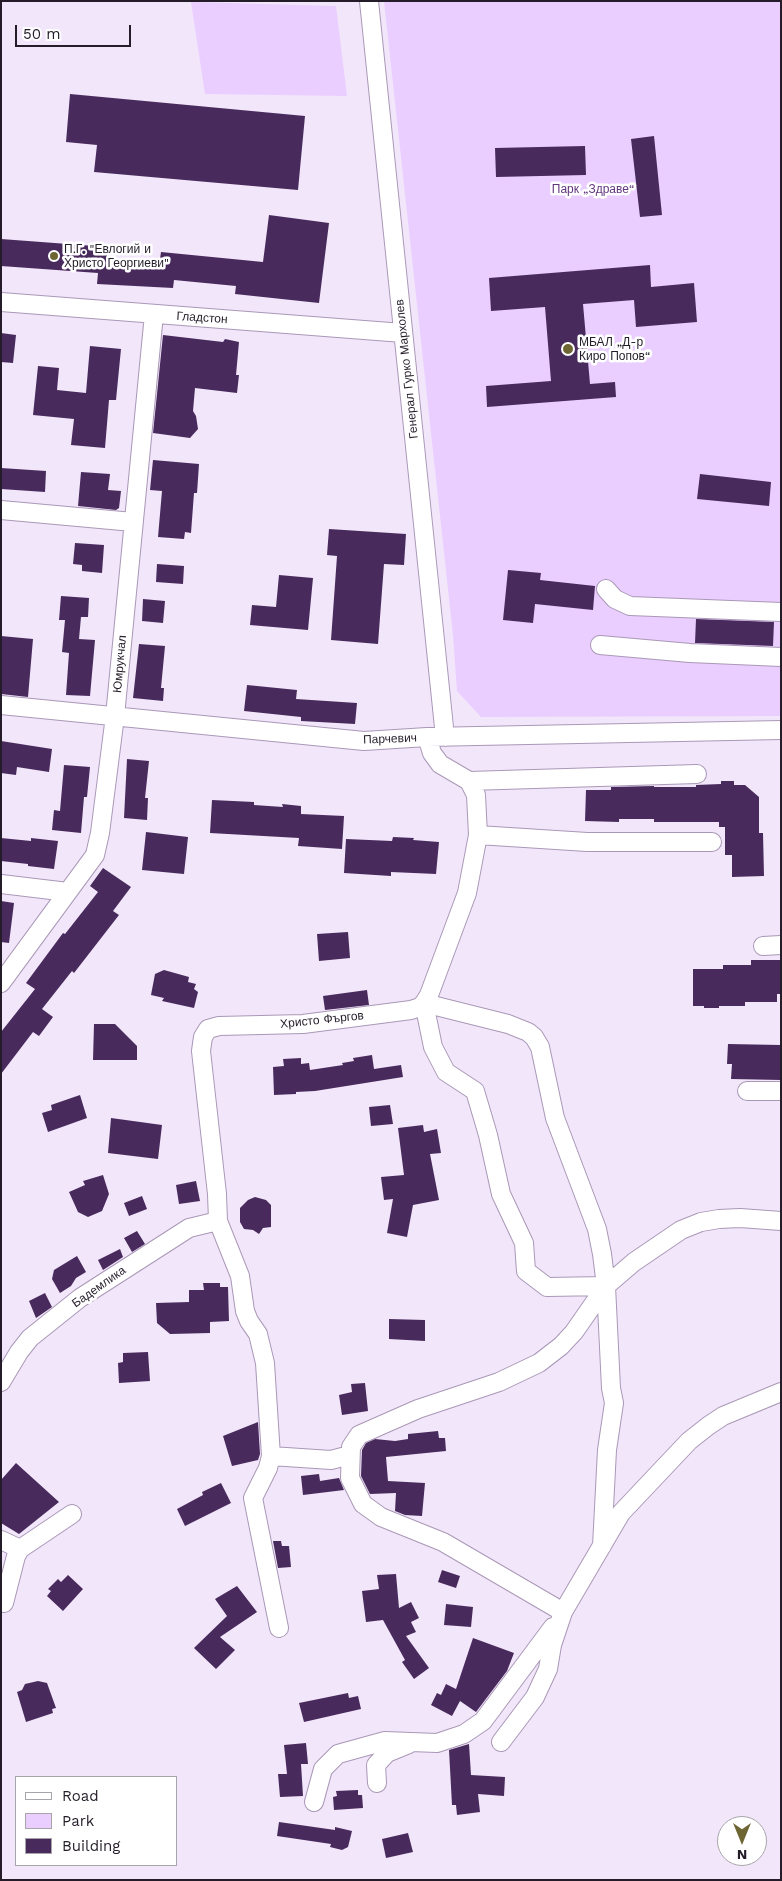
<!DOCTYPE html>
<meta charset="utf-8">
<style>
body{margin:0}
#map{position:relative;width:782px;height:1881px;overflow:hidden;background:#f2e6fa;font-family:"Work Sans",sans-serif}
canvas{display:block}
.frame{position:absolute;inset:0;border:2px solid #241d29;pointer-events:none}
.legend{position:absolute;left:15px;top:1776px;width:162px;height:90px;box-sizing:border-box;background:#fff;border:1px solid #a7a5a9;margin:0;padding:6px 9px;list-style:none;font-size:15px;color:#241d29}
.legend li{display:flex;align-items:center;gap:10px;height:25px}
.legend b{width:25px;border:1px solid #a7a5a9}
.north{position:absolute;left:717px;top:1816px;width:50px;height:50px;box-sizing:border-box;background:#fff;border:1px solid #a7a5a9;border-radius:50%;rotate:180deg;font-size:14px;font-weight:700;line-height:20px;text-align:center;color:#241d29}
.north::after{content:'';display:block;margin:auto;width:18px;height:22px;background:#6d6532;clip-path:polygon(50% 0,100% 100%,50% 72%,0 100%)}
.scale{position:absolute;left:15px;top:25px;width:116px;height:22px;box-sizing:border-box;border:2px solid #241d29;border-top:0;padding-left:6px;font-size:15px;line-height:18px;white-space:nowrap;color:#241d29;-webkit-text-stroke:4px #fff;paint-order:stroke}
</style>
<div id="map">
<canvas width="782" height="1881"></canvas>
<div class="frame"></div>
<ul class="legend">
<li><b style="height:6px;background:#fff"></b>Road</li>
<li><b style="height:14px;background:#eaceff"></b>Park</li>
<li><b style="height:14px;background:#492a5d"></b>Building</li>
</ul>
<div class="north">N</div>
<div class="scale">50 m</div>
</div>
<script>
const g = document.querySelector('canvas').getContext('2d');
g.lineJoin = 'round';
function paint(path, color) { g.fillStyle = color; g.fill(path, 'evenodd'); }
const toPath = rows => new Path2D(rows.map(r => 'M' + r).join(''));
function stroke(path, color, width, dash) { g.strokeStyle = color; g.lineWidth = width; g.lineCap = dash ? 'butt' : 'round'; g.setLineDash(dash || []); g.stroke(path); }
function label(font, color, halo, rows, align = 'center') {
  g.font = font + ' "Work Sans",sans-serif'; g.lineWidth = 5; g.setLineDash([]); g.textBaseline = 'middle'; g.strokeStyle = halo; g.fillStyle = color; for (const [text, x, y, turn = 0] of rows) {
    g.save(); g.translate(x, y); g.rotate((+turn || 0) * Math.PI / 180); g.textAlign = isNaN(turn) ? turn : align; if (halo) g.strokeText(text, 0, 0); g.fillText(text, 0, 0); g.restore();
  }
}
paint(toPath([
 [384,1,781,1,780,716,481,717,457,691,453,635],
 [191,2,336,6,347,96,205,94]
]), '#eaceff');
paint(toPath([
 [70,94,305,116,298,190,94,172,97,145,66,142],
 [654,136,662,215,640,217,631,139],
 [585,146,586,175,496,177,495,148],
 [269,215,329,223,319,303,235,294,236,286,174,280,173,288,97,284,98,273,1,266,1,239,108,247,106,263,159,266,161,252,263,262],
 [650,265,651,287,694,283,697,322,636,327,634,300,583,304,590,384,615,382,616,397,487,407,486,386,551,381,545,307,491,311,489,278],
 [1,333,16,335,13,363,1,362],
 [163,335,223,342,225,339,239,342,236,375,239,375,237,393,195,388,193,411,196,416,198,429,190,438,153,433],
 [90,346,121,349,116,400,109,400,105,448,71,445,74,419,33,415,38,366,59,368,57,390,86,393],
 [153,460,199,464,197,493,194,493,191,533,185,532,184,539,158,537,162,491,150,490],
 [1,468,46,471,45,492,1,489],
 [81,472,110,474,108,490,121,491,119,508,116,510,78,506],
 [700,474,771,482,769,506,697,499],
 [329,529,406,534,404,565,384,564,378,644,331,640,337,556,327,555],
 [75,543,104,545,102,573,82,571,82,565,73,564],
 [157,564,184,566,183,584,156,582],
 [508,570,541,573,540,580,595,586,593,610,535,604,533,623,503,620],
 [279,575,313,578,308,630,250,625,252,605,276,607],
 [61,596,89,598,88,617,81,617,79,639,95,640,90,696,66,695,69,653,62,652,65,620,59,620],
 [143,599,165,601,163,623,142,621],
 [696,619,774,622,773,646,695,643],
 [1,636,33,639,28,697,1,694],
 [139,644,165,646,161,688,164,688,163,701,133,698],
 [247,685,297,690,296,699,357,703,355,724,301,721,301,717,244,711],
 [1,741,52,749,49,772,17,767,16,775,1,773],
 [127,759,149,761,145,798,148,798,147,820,124,818],
 [64,765,90,767,87,797,84,797,81,833,52,830,54,810,60,811],
 [721,781,734,781,734,785,745,785,759,797,759,833,763,833,764,876,732,877,732,855,725,855,725,827,719,827,719,822,654,822,654,819,619,819,619,822,585,821,586,790,611,790,611,787,654,786,654,787,696,787,696,785,721,784],
 [212,800,254,802,254,805,283,807,282,804,301,806,301,814,344,816,342,849,298,846,299,838,210,833],
 [146,832,188,837,184,874,142,870],
 [393,837,414,838,413,840,439,842,436,874,391,872,391,876,344,873,346,839,392,841],
 [1,838,31,841,31,838,58,841,54,869,28,866,28,864,1,861],
 [103,868,131,887,113,911,119,915,74,973,72,971,42,1009,53,1017,39,1036,33,1032,1,1074,1,1032,35,989,26,983,63,933,65,934,98,892,90,886],
 [1,901,14,903,9,943,1,942],
 [348,932,350,958,319,961,317,934],
 [751,960,781,960,781,994,777,994,777,1002,745,1002,745,1006,719,1006,719,1008,704,1008,704,1006,693,1006,693,969,723,969,723,965,751,965],
 [164,970,189,977,188,982,196,984,194,989,198,992,194,1008,162,1001,164,998,151,995,155,974],
 [367,990,369,1005,325,1010,323,996],
 [94,1024,115,1024,137,1046,137,1060,93,1060],
 [728,1044,781,1045,781,1080,731,1079,732,1064,727,1064],
 [372,1055,374,1069,401,1065,403,1077,315,1091,296,1092,296,1094,274,1095,273,1067,284,1066,283,1059,301,1058,301,1064,309,1063,310,1070,343,1065,342,1063,354,1061,353,1058],
 [80,1095,87,1118,48,1132,42,1113,52,1110,51,1105],
 [390,1105,393,1124,371,1126,369,1107],
 [111,1118,162,1125,158,1159,108,1153],
 [423,1125,424,1132,437,1129,441,1153,430,1154,439,1200,413,1205,407,1237,387,1233,393,1199,384,1200,381,1177,404,1175,398,1128],
 [103,1175,109,1194,102,1211,88,1217,78,1212,69,1192,85,1185,83,1181],
 [196,1181,200,1201,179,1204,176,1185],
 [142,1196,147,1209,129,1216,124,1203],
 [255,1197,266,1200,271,1205,271,1227,263,1228,259,1234,253,1230,244,1229,240,1222,240,1208,248,1200],
 [137,1231,145,1244,132,1252,124,1238],
 [120,1249,123,1257,103,1270,98,1260],
 [77,1256,86,1272,76,1278,71,1286,60,1293,52,1279,54,1270],
 [203,1283,220,1283,220,1287,228,1287,229,1321,210,1322,210,1333,170,1334,157,1323,156,1303,189,1302,189,1290,204,1290],
 [45,1293,52,1307,36,1318,29,1301],
 [389,1319,425,1320,425,1341,389,1339],
 [148,1352,150,1381,119,1383,118,1363,123,1362,123,1353],
 [365,1383,368,1411,342,1415,339,1395,352,1392,351,1384],
 [258,1422,260,1454,258,1460,232,1466,223,1436],
 [438,1431,439,1438,445,1438,446,1451,386,1457,388,1481,425,1483,422,1516,405,1515,395,1511,396,1493,370,1494,361,1476,362,1450,366,1443,375,1439,395,1441,408,1439,408,1434],
 [16,1463,59,1502,19,1534,1,1523,1,1480],
 [319,1474,320,1481,339,1478,344,1490,303,1495,301,1476],
 [221,1483,231,1503,185,1526,177,1509,203,1495,202,1492],
 [273,1541,281,1541,282,1546,289,1546,291,1567,278,1568],
 [442,1570,460,1576,456,1588,438,1582],
 [396,1574,399,1608,411,1602,419,1618,411,1622,416,1632,406,1636,429,1668,414,1679,402,1662,405,1660,383,1620,366,1622,362,1591,379,1589,377,1575],
 [68,1575,83,1589,63,1611,47,1596,51,1591,48,1589,58,1579,61,1582],
 [237,1586,257,1612,220,1637,235,1650,216,1669,194,1648,227,1616,215,1599],
 [446,1604,473,1607,471,1627,444,1625],
 [473,1638,514,1653,507,1671,476,1712,460,1701,452,1716,431,1705,437,1693,441,1695,446,1684,456,1689],
 [38,1681,47,1683,56,1708,52,1709,53,1713,26,1722,17,1692,22,1690,25,1684],
 [348,1693,349,1698,358,1696,361,1709,304,1722,299,1703],
 [306,1743,308,1764,301,1764,303,1796,280,1797,278,1774,287,1774,284,1745],
 [469,1744,471,1775,505,1777,504,1796,478,1794,480,1812,457,1815,456,1805,452,1805,449,1750],
 [358,1790,358,1795,362,1795,363,1808,334,1810,333,1797,337,1796,336,1791],
 [279,1822,335,1830,335,1827,352,1831,348,1847,342,1850,330,1847,331,1844,277,1836],
 [408,1833,413,1852,386,1858,382,1839]
]), '#492a5d');
const minor = toPath([
 [369,1,445,737],
 [1,302,403,333],
 [1,510,133,522],
 [606,589,615,599,630,606,781,612],
 [600,645,690,653,781,657],
 [1,705,364,741,427,737,781,730],
 [469,781,697,774],
 [478,835,587,842,712,842],
 [1,884,68,892],
 [763,946,781,945],
 [1,983,95,855,100,833,115,716,154,314],
 [424,1003,508,1024,528,1032,534,1037,540,1047,555,1118,597,1229,602,1254,606,1286,611,1388,614,1403,607,1450,602,1546],
 [424,1003,433,1047,446,1072,475,1091,488,1135,501,1194,524,1243,526,1271,547,1287,606,1286],
 [747,1091,781,1091],
 [1,1382,19,1352,30,1338,80,1298,189,1228,218,1221],
 [271,1456,331,1460,350,1455],
 [1,1540,20,1549,16,1556,4,1603],
 [20,1549,72,1514],
 [563,1612,443,1542,381,1517,363,1504,350,1478,351,1447,359,1435,418,1409,499,1382,539,1363,561,1346,574,1332,606,1286,634,1262,681,1230,701,1222,719,1219,740,1218,781,1221],
 [279,1628,253,1498,268,1468,271,1456,265,1363,258,1334,249,1321,245,1311,240,1276,218,1221,217,1194,201,1051,203,1037,208,1029,219,1026,303,1024,411,1010,420,1007,424,1003,429,995,467,893,478,835,476,795,469,781,440,764,432,753,427,737],
 [501,1742,535,1697,548,1669,552,1645,563,1612,621,1513,689,1441,708,1426,723,1416,781,1392],
 [377,1783,376,1765,387,1753,409,1744],
 [314,1802,323,1769,338,1754,385,1741,437,1743,464,1734,483,1721,553,1627]
]);
stroke(minor, '#aa98b7', 20);
stroke(minor, '#fff', 18);
for (const [x, y, r, color] of [
 [54,256,5,"#6d6532"],
 [568,349,6,"#6d6532"]
]) { const dot = new Path2D(); dot.arc(x, y, r, 0, 2 * Math.PI); g.fillStyle = color; g.fill(dot); stroke(dot, '#fff', 2); }
label('12px', '#63377e', '#fff', [
 ["Парк „Здраве“",593,189]
]);
label('12px', '#241d29', '#fff', [
 ["П.Г. \"Евлогий и",64,249],
 ["Христо Георгиеви\"",64,263],
 ["МБАЛ „Д-р",579,342],
 ["Киро Попов“",579,356]
], 'left');
label('12px', '#241d29', '#fff', [
 ["Гладстон",202,318,4],
 ["Генерал Гурко Мархолев",407,369,-96],
 ["Юмрукчал",120,664,-85],
 ["Парчевич",390,739,-2],
 ["Христо Фъргов",322,1020,-6],
 ["Бадемлика",99,1287,-35]
]);
</script>
